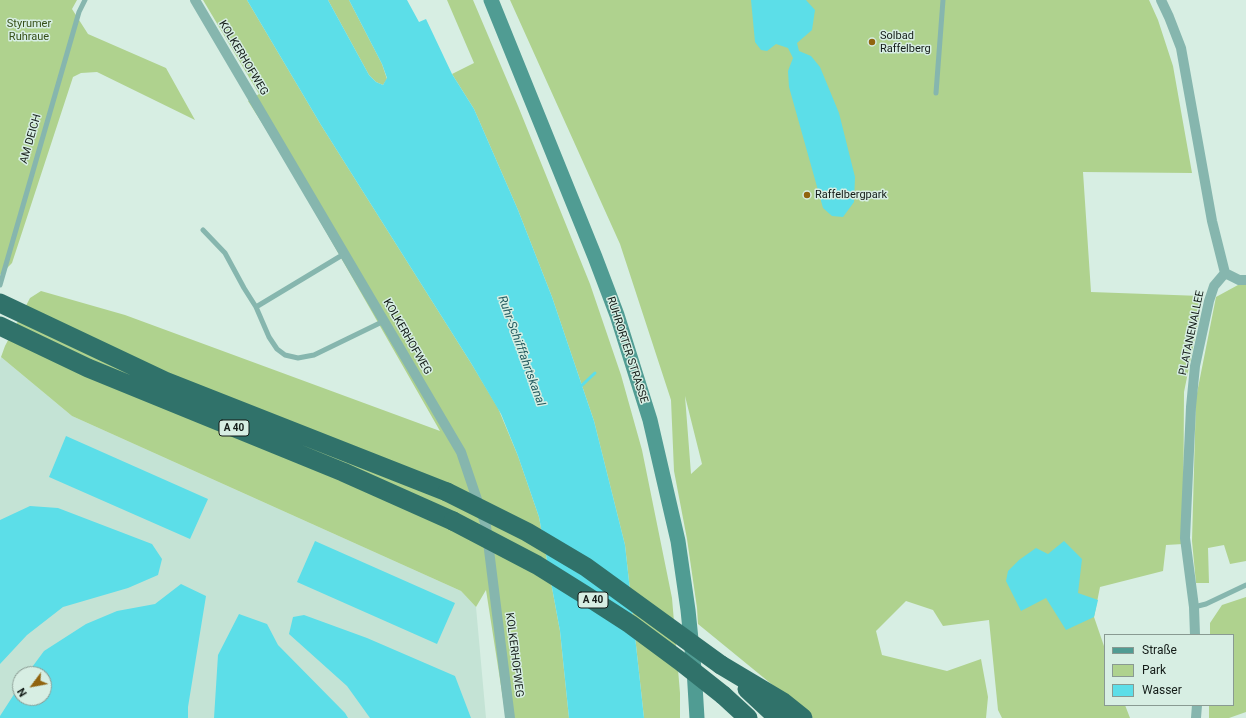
<!DOCTYPE html>
<meta charset="utf-8">
<style>
body{margin:0}
#map{position:relative;width:1246px;height:718px;overflow:hidden;background:#d7eee3;font-family:Roboto,sans-serif}
canvas{display:block}
.legend{position:absolute;left:1104px;top:634px;width:130px;height:72px;box-sizing:border-box;background:#d7eee3;border:1px solid #899a92;margin:0;padding:5px 7px;list-style:none;font-size:12px;color:#141c18}
.legend li{display:flex;align-items:center;gap:8px;height:20px}
.legend b{width:20px;border:1px solid #899a92}
.north{position:absolute;left:12px;top:666px;width:40px;height:40px;box-sizing:border-box;background:#d7eee3;border:1px solid #899a92;border-radius:50%;rotate:238deg;font-size:11px;font-weight:700;line-height:16px;text-align:center;color:#141c18}
.north::after{content:'';display:block;margin:auto;width:14px;height:18px;background:#91640f;clip-path:polygon(50% 0,100% 100%,50% 72%,0 100%)}
</style>
<div id="map">
<canvas width="1246" height="718"></canvas>
<ul class="legend">
<li><b style="height:5px;background:#509c93"></b>Straße</li>
<li><b style="height:11px;background:#afd28e"></b>Park</li>
<li><b style="height:11px;background:#5cdee8"></b>Wasser</li>
</ul>
<div class="north">N</div>
</div>
<script>
const g = document.querySelector('canvas').getContext('2d');
g.lineJoin = 'round';
function paint(path, color) { g.fillStyle = color; g.fill(path, 'evenodd'); }
const toPath = rows => new Path2D(rows.map(r => 'M' + r).join(''));
function stroke(path, color, width, dash) { g.strokeStyle = color; g.lineWidth = width; g.lineCap = dash ? 'butt' : 'round'; g.setLineDash(dash || []); g.stroke(path); }
function label(font, color, halo, rows, align = 'center') {
  g.font = font + ' Roboto,sans-serif'; g.lineWidth = 3; g.setLineDash([]); g.textBaseline = 'middle'; g.strokeStyle = halo; g.fillStyle = color; for (const [text, x, y, turn = 0] of rows) {
    g.save(); g.translate(x, y); g.rotate((+turn || 0) * Math.PI / 180); g.textAlign = isNaN(turn) ? turn : align; if (halo) g.strokeText(text, 0, 0); g.fillText(text, 0, 0); g.restore();
  }
}
paint(toPath([
 [1,357,72,416,461,591,476,607,486,718,0,718,0,360],
 [20,674,44,674,44,698,20,698]
]), '#c4e3d5');
paint(toPath([
 [0,0,77,0,72,9,88,34,166,68,195,120,97,72,81,73,73,77,12,263,0,275],
 [203,0,247,0,321,125,471,363,498,408,518,456,539,517,560,631,569,718,506,718,486,590,476,607,461,591,72,416,1,357,5,346,30,298,41,291,125,315,440,431,281,153,248,101,259,94],
 [328,0,349,0,382,64,387,79,383,85,376,82,369,75],
 [447,0,473,0,518,106,590,284,621,375,642,450,672,598,680,693,680,718,644,718,625,545,594,421,552,297,518,210,474,109,452,74,474,63],
 [510,0,1149,0,1158,20,1173,66,1192,173,1083,172,1091,292,1201,296,1200,313,1184,392,1183,544,1166,545,1163,571,1100,587,1094,617,1105,649,1105,705,1125,705,1130,718,1002,718,998,710,989,620,943,626,933,610,906,601,876,631,882,655,947,671,981,659,988,697,986,718,813,718,698,624,697,608,687,539,674,471,671,400,620,244],
 [685,396,702,464,691,474],
 [1246,284,1246,561,1230,564,1224,545,1208,548,1209,583,1196,583,1192,541,1196,398,1216,297,1238,285],
 [1246,597,1246,712,1229,718,1209,718,1209,705,1233,705,1233,635,1210,635,1210,623,1222,605]
]), '#afd28e');
paint(toPath([
 [247,0,328,0,369,75,376,82,383,85,387,78,382,64,349,0,407,0,419,22,426,19,452,74,474,109,518,210,552,297,594,421,625,545,644,718,569,718,560,631,539,517,518,456,501,414,471,363,321,125],
 [751,0,806,0,815,10,812,30,797,43,799,51,811,56,820,67,839,113,855,177,854,202,843,217,832,216,823,208,789,87,788,71,793,58,788,48,776,44,767,51,761,50,755,42],
 [66,436,208,499,190,539,49,477],
 [30,506,58,508,152,544,162,559,158,575,128,588,63,607,27,635,0,664,0,520],
 [315,541,455,603,437,644,297,582],
 [1064,541,1082,559,1078,593,1098,600,1094,617,1066,630,1046,598,1021,611,1006,581,1008,571,1019,560,1036,548,1048,554],
 [181,584,206,596,188,707,188,718,0,718,0,716,20,685,20,698,44,698,44,674,27,674,44,651,86,624,117,611,155,604],
 [239,614,267,624,278,645,345,713,348,718,214,718,218,655],
 [304,615,367,638,455,676,471,718,370,718,347,686,289,634,293,617]
]), '#5cdee8');
stroke(toPath([
 [579,388,595,373]
]), '#5cdee8', 3);
stroke(toPath([
 [936,93,943,0],
 [203,230,225,253,244,288,256,307,344,254],
 [0,285,79,12,85,0],
 [256,307,269,337,277,349,285,355,298,358,314,355,384,321],
 [1194,607,1206,604,1246,585]
]), '#86b6ae', 5);
stroke(toPath([
 [195,0,461,452,486,526,510,718],
 [1161,0,1169,17,1181,48,1212,221,1225,273],
 [1225,273,1239,280,1246,280],
 [1195,635,1194,607,1185,538,1191,407,1195,366,1209,301,1214,286,1225,273],
 [1196,718,1197,705]
]), '#86b6ae', 10);
stroke(toPath([
 [491,0,595,257,617,315,650,420,678,541,688,610,694,669,697,718]
]), '#509c93', 15);
stroke(toPath([
 [0,303,165,381,447,492],
 [0,326,88,368,343,472,453,521],
 [721,665,783,702,803,718],
 [747,689,778,718],
 [723,695,748,718]
]), '#30726a', 19);
stroke(toPath([
 [447,492,527,532,586,567,721,665],
 [453,521,537,565,585,595,630,624,680,661,723,695]
]), '#30726a', 19);
for (const [x, y, r, color] of [
 [872,42,4,"#91640f"],
 [807,195,4,"#91640f"]
]) { const dot = new Path2D(); dot.arc(x, y, r, 0, 2 * Math.PI); g.fillStyle = color; g.fill(dot); stroke(dot, '#d7eee3', 1.5); }
for (const [x, y, w] of [
 [234,428,30],
 [593,600,30]
]) { const box = new Path2D(); box.roundRect(x - w / 2, y - 8, w, 16, 3); g.fillStyle = '#d7eee3'; g.fill(box); stroke(box, '#141c18', 1); }
label('bold 10px', '#141c18', null, [
 ["A 40",234,428],
 ["A 40",593,600]
]);
label('11px', '#364f18', '#d7eee3', [
 ["Styrumer",29,24],
 ["Ruhraue",29,37]
]);
label('11px', '#141c18', '#d7eee3', [
 ["Solbad",880,36],
 ["Raffelberg",880,49],
 ["Raffelbergpark",815,195]
], 'left');
label('11px', '#141c18', '#d7eee3', [
 ["KOLKERHOFWEG",243,58,59],
 ["AM DEICH",31,139,-74],
 ["PLATANENALLEE",1192,333,-78],
 ["KOLKERHOFWEG",407,337,60],
 ["RUHRORTER STRASSE",627,350,72],
 ["KOLKERHOFWEG",514,655,83]
]);
label('italic 12px', '#245b5f', '#d7eee3', [
 ["Ruhr-Schifffahrtskanal",521,351,70]
]);
</script>
